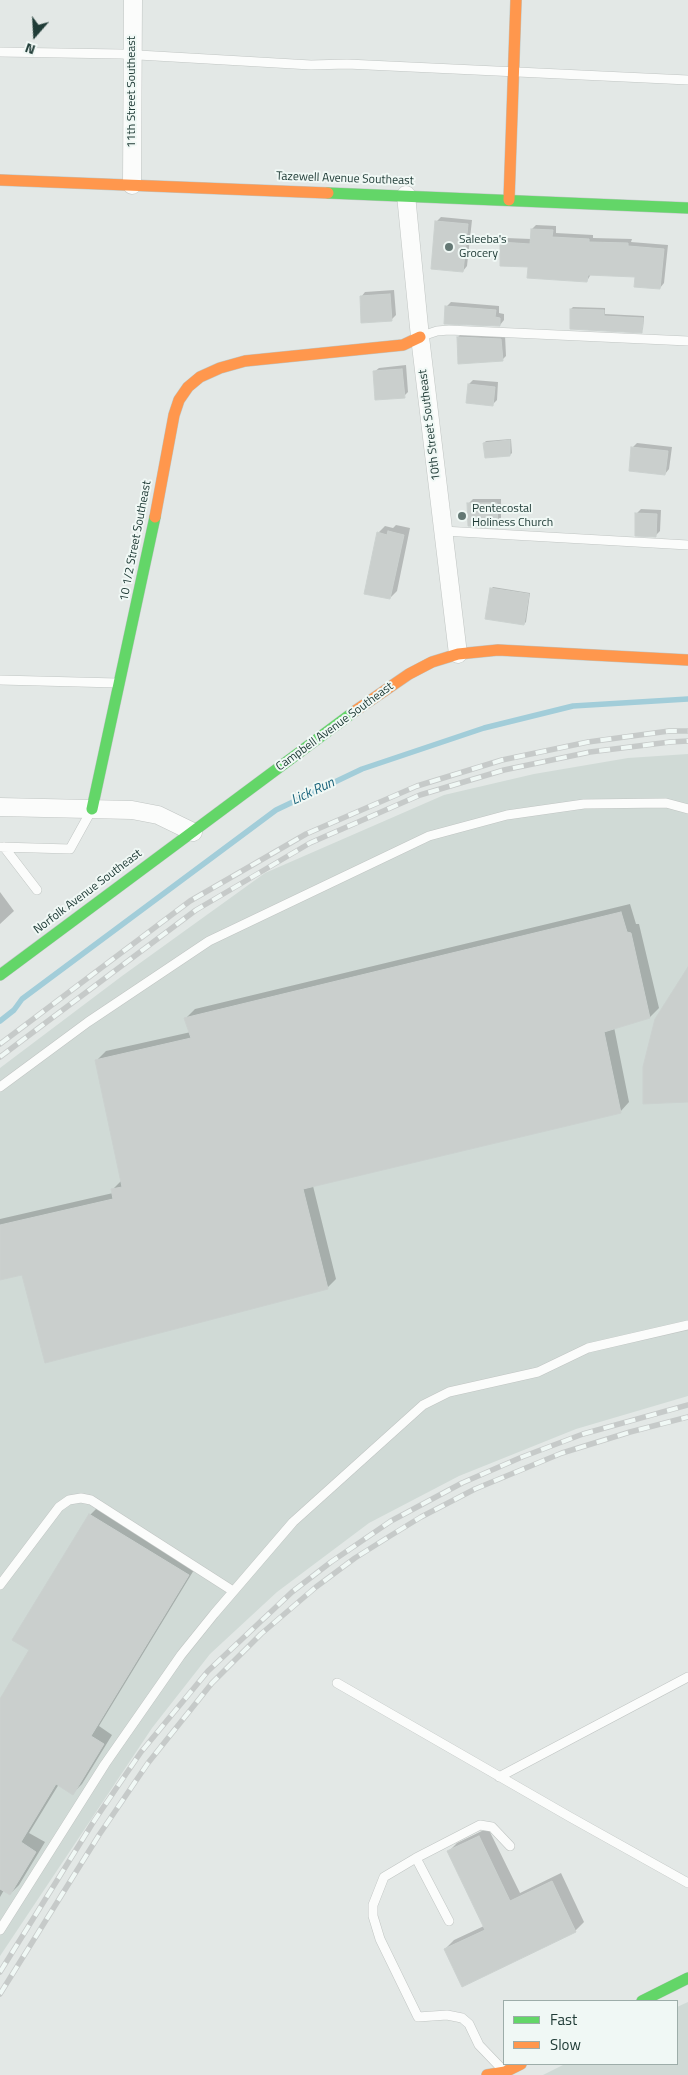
<!DOCTYPE html>
<style>
body{margin:0}
#map{position:relative;width:688px;height:2075px;overflow:hidden;background:#e3e8e6;font-family:"Titillium Web",sans-serif}
canvas{display:block}
.legend{position:absolute;left:503px;top:2000px;width:175px;height:65px;box-sizing:border-box;background:#f0f8f5;border:1px solid #9dada9;margin:0;padding:6px 9px;list-style:none;font-size:15px;color:#203c37}
.legend li{display:flex;align-items:center;gap:10px;height:25px}
.legend b{width:25px;border:1px solid #9dada9}
.north{position:absolute;left:10px;top:10px;width:50px;height:50px;-webkit-text-stroke:4px #f0f8f5;paint-order:stroke;rotate:199deg;font-size:14px;font-weight:700;line-height:20px;text-align:center;color:#203c37}
.north::after{content:'';display:block;margin:auto;width:18px;height:22px;background:#203c37;clip-path:polygon(50% 0,100% 100%,50% 72%,0 100%)}
</style>
<div id="map">
<canvas width="688" height="2075"></canvas>
<ul class="legend">
<li><b style="height:6px;background:#63d668"></b>Fast</li>
<li><b style="height:6px;background:#ff974d"></b>Slow</li>
</ul>
<div class="north">N</div>
</div>
<script>
const g = document.querySelector('canvas').getContext('2d');
g.lineJoin = 'round';
function paint(path, color) { g.fillStyle = color; g.fill(path, 'evenodd'); }
const toPath = rows => new Path2D(rows.map(r => 'M' + r).join(''));
function stroke(path, color, width, dash) { g.strokeStyle = color; g.lineWidth = width; g.lineCap = dash ? 'butt' : 'round'; g.setLineDash(dash || []); g.stroke(path); }
function label(font, color, halo, rows, align = 'center') {
  g.font = font + ' "Titillium Web",sans-serif'; g.lineWidth = 4; g.setLineDash([]); g.textBaseline = 'middle'; g.strokeStyle = halo; g.fillStyle = color; for (const [text, x, y, turn = 0] of rows) {
    g.save(); g.translate(x, y); g.rotate((+turn || 0) * Math.PI / 180); g.textAlign = isNaN(turn) ? turn : align; if (halo) g.strokeText(text, 0, 0); g.fillText(text, 0, 0); g.restore();
  }
}
paint(toPath([
 [688,754,688,1396,576,1429,459,1476,369,1523,277,1592,210,1654,152,1728,0,1956,0,1068,122,976,265,873,444,795,534,774,628,758],
 [688,2002,688,2075,543,2075,565,2064,677,2064,677,2007]
]), '#d0dad6');
paint(toPath([
 [441,217,472,220,467,266,463,271,436,222],
 [536,225,556,226,556,233,593,235,593,238,632,239,631,242,668,245,664,283,660,288,637,275,591,274,587,281,529,266,502,243,506,238,531,239,532,229],
 [394,290,396,315,391,320,361,297,365,292],
 [451,302,499,306,499,313,504,314,504,320,500,325,449,322,446,307],
 [573,307,605,308,605,314,644,316,643,329,641,331,571,309],
 [462,333,505,335,506,356,502,360,458,337],
 [406,365,408,392,404,396,374,372,379,368],
 [473,380,498,382,497,400,493,404,469,384],
 [511,439,512,453,510,455,484,443,486,441],
 [637,443,672,447,669,469,665,474,633,447],
 [473,499,501,499,501,522,497,527,468,504],
 [641,509,661,510,660,531,655,536,636,514],
 [396,525,410,528,397,591,390,598,378,533,385,526,393,528],
 [493,587,530,593,526,622,524,624,491,589],
 [0,892,14,911,0,924],
 [630,904,636,924,639,924,659,1008,650,1017,614,1027,629,1102,620,1112,313,1186,336,1279,327,1288,23,1274,0,1279,0,1219,113,1193,113,1189,122,1180,97,1060,106,1051,191,1032,186,1018,195,1009],
 [99,1506,197,1565,99,1726,112,1735,82,1784,73,1793,59,1784,29,1833,45,1842,19,1885,10,1894,4,1890,0,1897,0,1701,31,1650,90,1515],
 [488,1828,520,1893,561,1873,584,1922,575,1931,445,1949,454,1940,484,1926,448,1852,457,1843]
]), '#0003');
stroke(toPath([
 [0,1021,14,1010,22,999,276,810,362,769,484,728,573,706,688,699]
]), '#a2cdd9', 5.5);
const building = toPath([
 [435,221,468,224,463,272,431,269,435,221],
 [531,229,553,230,552,237,589,239,589,242,628,243,628,246,664,249,660,289,634,287,635,277,588,275,587,282,527,278,528,267,500,266,500,242,530,244,531,229],
 [390,294,392,321,361,323,360,296,390,294],
 [445,306,496,310,495,317,500,318,500,326,444,324,445,306],
 [570,309,604,310,604,316,643,318,642,333,570,329,570,309],
 [457,337,501,339,503,361,458,364,457,337],
 [402,369,405,398,375,400,373,371,402,369],
 [468,384,495,387,493,406,466,403,468,384],
 [510,440,510,456,485,458,483,443,510,440],
 [631,447,668,451,665,475,629,471,631,447],
 [467,503,497,503,498,528,468,526,467,503],
 [635,513,657,514,656,537,635,536,635,513],
 [388,531,404,535,390,599,364,594,377,532,387,535,388,531],
 [490,588,529,594,524,625,485,619,490,588],
 [621,912,627,932,631,933,650,1018,604,1032,621,1113,303,1189,328,1289,45,1363,22,1275,0,1280,0,1225,113,1199,111,1189,122,1187,95,1060,191,1038,184,1018,621,912],
 [688,967,688,1102,643,1104,643,1067,655,1019,688,967],
 [89,1514,189,1575,91,1736,104,1744,73,1795,56,1784,21,1842,36,1852,10,1895,0,1889,0,1699,29,1650,12,1640,89,1514],
 [479,1836,510,1901,552,1881,576,1932,462,1987,444,1949,485,1930,447,1851,479,1836]
]);
paint(building, '#cacfcd');
stroke(building, '#cbd1cf', 1);
const lane = toPath([
 [0,52,121,54,311,65,347,64,688,80],
 [422,336,437,331,449,330,688,341],
 [443,531,688,545],
 [0,680,117,683],
 [0,847,70,849,91,811],
 [4,847,37,890],
 [0,1087,88,1022,209,941,429,836,507,815,584,804,666,803,688,809],
 [0,1585,59,1507,69,1500,81,1498,91,1500,233,1591],
 [337,1683,570,1817,688,1883],
 [499,1777,688,1677],
 [416,1858,449,1921],
 [0,1930,105,1764,181,1655,214,1614,293,1522,423,1405,449,1392,538,1372,588,1348,688,1325],
 [503,2070,479,2045,469,2024,462,2018,447,2015,418,2017,380,1939,373,1916,373,1905,384,1877,416,1858,480,1825,492,1827,510,1846]
]);
const street = toPath([
 [132,185,133,0],
 [406,195,420,337,458,654],
 [0,807,132,810,158,815,193,832]
]);
const fast = toPath([
 [328,193,688,208],
 [92,809,155,517],
 [0,975,355,711],
 [642,2001,688,1978]
]);
const slow = toPath([
 [0,180,328,193],
 [509,200,516,0],
 [155,517,174,415,179,400,188,387,200,377,220,368,245,361,403,345,420,337],
 [355,711,409,674,432,662,458,654,498,650,688,660],
 [487,2075,505,2072,521,2064]
]);
stroke(lane, '#c0c5c3', 10);
stroke(street, '#c0c5c3', 19);
stroke(fast, '#bec6c4', 12);
stroke(slow, '#bec6c4', 12);
stroke(lane, '#fbfcfb', 9);
stroke(street, '#fbfcfb', 18);
stroke(fast, '#63d668', 11);
stroke(slow, '#ff974d', 11);
const rail = toPath([
 [0,1044,190,901,306,834,417,786,502,760,588,742,669,731,688,731],
 [0,1057,196,910,310,843,420,795,504,770,590,752,670,742,688,741],
 [0,1972,94,1821,141,1752,208,1671,292,1592,331,1562,391,1521,462,1483,522,1457,583,1434,688,1405],
 [0,1994,99,1835,148,1763,212,1683,261,1634,316,1587,355,1558,390,1536,421,1517,475,1489,562,1453,630,1432,688,1417]
]);
stroke(rail, '#c6cac9', 5.5);
stroke(rail, '#f0f8f5', 4, [11]);
for (const [x, y, r, color] of [
 [449,247,5,"#647874"],
 [462,516,5,"#647874"]
]) { const dot = new Path2D(); dot.arc(x, y, r, 0, 2 * Math.PI); g.fillStyle = color; g.fill(dot); stroke(dot, '#f0f8f5', 2); }
label('12px', '#203c37', '#f0f8f5', [
 ["11th Street Southeast",132,92,-90],
 ["Tazewell Avenue Southeast",345,179,2],
 ["10th Street Southeast",430,425,-97],
 ["10 1/2 Street Southeast",136,541,-79],
 ["Campbell Avenue Southeast",335,727,-36],
 ["Norfolk Avenue Southeast",88,892,-37]
]);
label('12px', '#203c37', '#f0f8f5', [
 ["Saleeba's",459,240],
 ["Grocery",459,254],
 ["Pentecostal",472,509],
 ["Holiness Church",472,523]
], 'left');
label('italic 14px', '#19637a', '#f0f8f5', [
 ["Lick Run",313,792,-25]
]);
</script>
